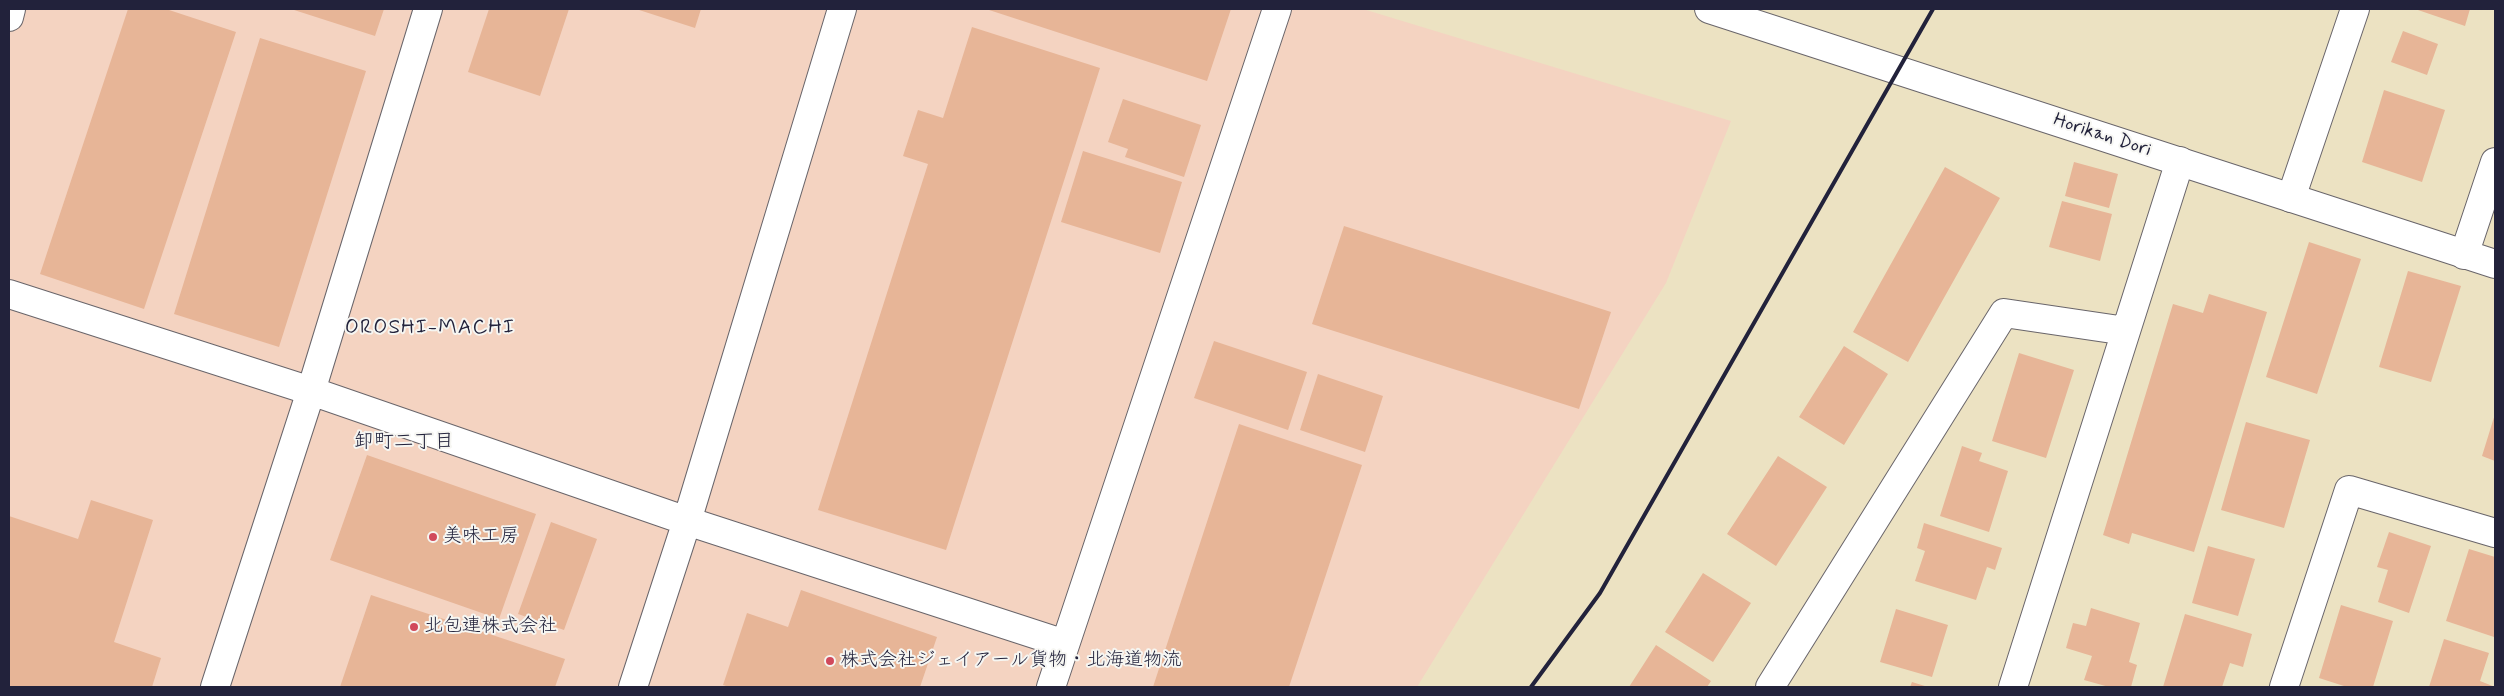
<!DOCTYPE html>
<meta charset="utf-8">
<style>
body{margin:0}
#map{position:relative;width:2504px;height:696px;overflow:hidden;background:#ece2c2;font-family:Mynerve,sans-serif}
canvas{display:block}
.frame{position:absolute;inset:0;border:10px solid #22223b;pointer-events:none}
</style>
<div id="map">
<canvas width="2504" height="696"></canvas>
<div class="frame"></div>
</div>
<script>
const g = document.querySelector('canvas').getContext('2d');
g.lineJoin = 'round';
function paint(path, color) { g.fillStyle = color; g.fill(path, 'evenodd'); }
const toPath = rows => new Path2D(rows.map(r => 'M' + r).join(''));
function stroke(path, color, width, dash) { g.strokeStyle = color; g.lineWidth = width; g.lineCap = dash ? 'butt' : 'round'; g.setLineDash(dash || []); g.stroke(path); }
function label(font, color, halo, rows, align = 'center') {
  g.font = font + ' Mynerve,"Klee One",sans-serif'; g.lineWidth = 4; g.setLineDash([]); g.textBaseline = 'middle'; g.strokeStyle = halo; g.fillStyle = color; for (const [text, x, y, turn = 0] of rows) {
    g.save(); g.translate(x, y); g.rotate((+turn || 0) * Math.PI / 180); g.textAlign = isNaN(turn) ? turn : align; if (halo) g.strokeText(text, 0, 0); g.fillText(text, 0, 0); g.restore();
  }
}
paint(toPath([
 [9,9,1363,9,1731,121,1666,283,1417,687,9,687]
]), '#f4d3c1');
paint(toPath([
 [128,9,166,9,236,32,144,309,40,274],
 [291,9,384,9,375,36],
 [489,9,569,9,540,96,468,72],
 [636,9,701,9,695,28],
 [986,9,1231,9,1207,81],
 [2415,9,2470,9,2465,26],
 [972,27,1100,68,946,550,818,510,928,164,903,156,918,110,943,118],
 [2403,31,2438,44,2427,75,2391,62],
 [260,38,366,71,279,347,174,314],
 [2384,90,2445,110,2422,182,2362,162],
 [1123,99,1201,125,1184,177,1125,157,1128,149,1108,142],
 [1083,151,1182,182,1160,253,1061,222],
 [2074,162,2118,174,2109,208,2065,196],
 [1945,167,2000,198,1908,362,1853,332],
 [2062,201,2112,214,2100,261,2049,247],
 [1344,226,1611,312,1579,409,1312,324],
 [2309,242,2361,259,2317,394,2266,377],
 [2408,271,2461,286,2431,382,2379,367],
 [2209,294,2267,312,2194,552,2132,533,2129,544,2103,535,2173,304,2203,313],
 [1214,341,1307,372,1288,430,1194,398],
 [1844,346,1888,374,1844,445,1799,417],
 [2019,353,2074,370,2046,458,1992,441],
 [1318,374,1383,396,1365,452,1300,430],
 [2495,414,2495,461,2482,456],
 [2246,422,2310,440,2284,528,2221,510],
 [1239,424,1362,465,1289,687,1153,687],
 [1962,446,1982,453,1979,461,2008,471,1989,532,1940,516],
 [367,455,536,514,499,619,330,560],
 [1778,456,1827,487,1776,566,1727,534],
 [91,500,153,520,114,642,161,658,152,687,9,687,9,516,78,539],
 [551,522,597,539,564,630,518,614],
 [1924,523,2002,548,1995,570,1987,567,1976,600,1915,581,1925,551,1917,548],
 [2389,532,2431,546,2409,613,2378,602,2388,570,2377,567],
 [2208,546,2255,559,2238,616,2192,603],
 [2469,549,2495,557,2494,637,2446,621],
 [1703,573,1751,603,1713,662,1665,632],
 [801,590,937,637,920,687,729,687,723,685,747,613,788,627],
 [371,595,565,659,555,687,340,687],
 [2341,605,2393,621,2373,687,2347,687,2319,678],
 [2091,608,2140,623,2129,662,2137,665,2131,687,2109,687,2084,680,2092,656,2066,648,2073,623,2086,626],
 [1896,609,1948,625,1932,677,1880,662],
 [2185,614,2252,634,2243,667,2230,663,2222,687,2163,687],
 [2444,639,2489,653,2480,681,2495,687,2429,687],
 [1656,645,1711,681,1707,687,1629,687],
 [1912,682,1928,687,1910,687]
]), '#e7b597');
const street = toPath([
 [9,17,11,9],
 [2291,198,2355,9],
 [2464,255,2495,162],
 [9,294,311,391,687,521,1065,644],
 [215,687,311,391,428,9],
 [633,687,687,521,842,9],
 [1051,687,1277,9],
 [1770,687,2004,313,2126,331],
 [2013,687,2180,161],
 [2284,687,2349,490,2495,533]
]);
const secondary = toPath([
 [1709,9,2495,264]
]);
stroke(street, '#69656a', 30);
stroke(secondary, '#69656a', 30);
stroke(street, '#fff', 28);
stroke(secondary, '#fff', 28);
stroke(toPath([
 [1531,687,1600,593,1933,9]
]), '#22223b', 4);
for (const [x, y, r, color] of [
 [433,537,5,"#d1495b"],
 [414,627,5,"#d1495b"],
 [830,661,5,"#d1495b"]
]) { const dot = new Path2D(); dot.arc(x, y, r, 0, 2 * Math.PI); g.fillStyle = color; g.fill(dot); stroke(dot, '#f6f6f2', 2); }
label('19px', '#22223b', '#f6f6f2', [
 ["Horikan Dori",2102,136,18]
]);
label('19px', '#22223b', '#f6f6f2', [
 ["美味工房",443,537],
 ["北包連株式会社",424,627],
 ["株式会社ジェイアール貨物・北海道物流",840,661]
], 'left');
label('20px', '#22223b', '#f6f6f2', [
 ["卸町二丁目",404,443]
]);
g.letterSpacing = '1px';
label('21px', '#22223b', '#f6f6f2', [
 ["OROSHI-MACHI",430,329]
]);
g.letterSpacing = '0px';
</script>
